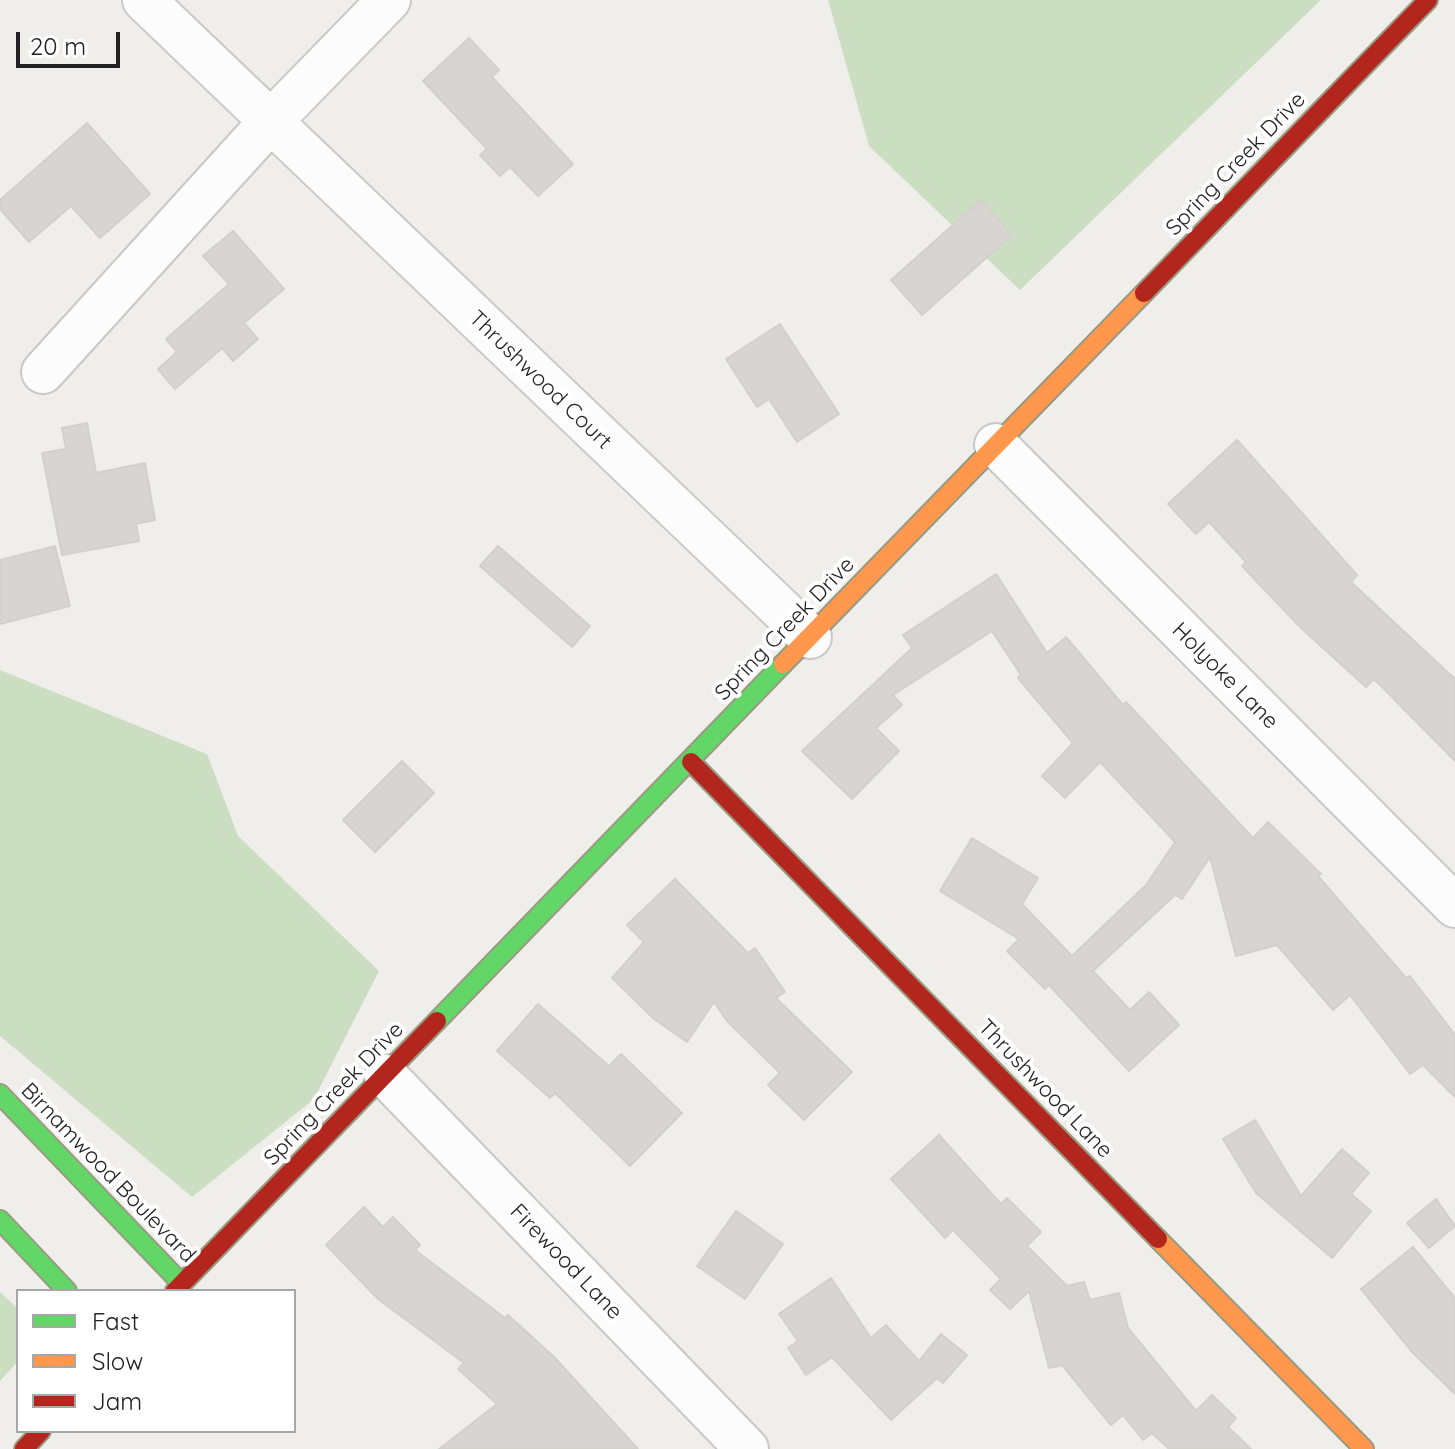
<!DOCTYPE html>
<style>
body{margin:0}
#map{position:relative;width:1455px;height:1449px;overflow:hidden;background:#f0eeeb;font-family:Quicksand,sans-serif}
canvas{display:block}
.legend{position:absolute;left:16px;top:1289px;width:280px;height:144px;box-sizing:border-box;background:#fff;border:2px solid #a7a7a7;margin:0;padding:10px 14px;list-style:none;font-size:24px;color:#222}
.legend li{display:flex;align-items:center;gap:16px;height:40px}
.legend b{width:40px;border:2px solid #a7a7a7}
.scale{position:absolute;left:16px;top:32px;width:104px;height:36px;box-sizing:border-box;border:4px solid #222;border-top:0;padding-left:10px;font-size:24px;line-height:28px;white-space:nowrap;color:#222;-webkit-text-stroke:6px #fff;paint-order:stroke}
</style>
<div id="map">
<canvas width="1455" height="1449"></canvas>
<ul class="legend">
<li><b style="height:10px;background:#63d668"></b>Fast</li>
<li><b style="height:10px;background:#ff974d"></b>Slow</li>
<li><b style="height:10px;background:#b3261e"></b>Jam</li>
</ul>
<div class="scale">20 m</div>
</div>
<script>
const g = document.querySelector('canvas').getContext('2d');
g.lineJoin = 'round';
function paint(path, color) { g.fillStyle = color; g.fill(path, 'evenodd'); }
const toPath = rows => new Path2D(rows.map(r => 'M' + r).join(''));
function stroke(path, color, width, dash) { g.strokeStyle = color; g.lineWidth = width; g.lineCap = dash ? 'butt' : 'round'; g.setLineDash(dash || []); g.stroke(path); }
function label(font, color, halo, rows, align = 'center') {
  g.font = font + ' Quicksand,sans-serif'; g.lineWidth = 8; g.setLineDash([]); g.textBaseline = 'middle'; g.strokeStyle = halo; g.fillStyle = color; for (const [text, x, y, turn = 0] of rows) {
    g.save(); g.translate(x, y); g.rotate((+turn || 0) * Math.PI / 180); g.textAlign = isNaN(turn) ? turn : align; if (halo) g.strokeText(text, 0, 0); g.fillText(text, 0, 0); g.restore();
  }
}
paint(toPath([
 [828,0,1321,0,1020,290,869,146],
 [0,670,207,754,238,836,379,971,314,1099,192,1197,0,1036],
 [0,1292,18,1309,18,1361,0,1381]
]), '#cbdec1');
const building = toPath([
 [469,38,499,70,492,77,573,164,538,196,510,167,500,176,480,155,487,149,423,81,469,38],
 [87,123,150,194,100,238,71,206,29,242,0,209,0,200,87,123],
 [981,200,1012,235,922,315,891,280,981,200],
 [233,231,284,289,244,323,258,339,233,361,222,348,175,389,158,369,177,352,166,339,229,284,203,256,233,231],
 [780,324,839,414,797,442,769,399,757,407,726,359,780,324],
 [87,423,96,473,145,463,155,520,136,524,139,541,62,555,42,453,66,449,62,428,87,423],
 [1237,440,1357,575,1351,582,1455,679,1455,761,1374,679,1366,687,1301,628,1242,566,1246,562,1209,522,1196,534,1168,504,1237,440],
 [55,546,70,606,0,624,0,560,55,546],
 [498,546,590,626,572,647,480,566,498,546],
 [996,574,1047,653,1066,637,1123,705,1126,702,1253,838,1268,822,1321,874,1318,876,1406,978,1410,976,1455,1035,1455,1097,1423,1065,1410,1074,1350,995,1333,1010,1277,945,1236,956,1210,857,1182,899,1175,895,1093,971,1130,1010,1149,992,1179,1025,1129,1071,1049,985,1045,989,1007,951,1019,939,940,891,972,838,1038,878,1022,904,1072,956,1146,885,1175,842,1100,762,1065,798,1042,776,1073,743,1018,678,1021,675,992,631,893,695,902,705,876,728,899,751,852,799,802,751,912,648,903,635,996,574],
 [402,761,434,793,375,852,343,820,402,761],
 [675,879,748,953,755,948,785,992,776,998,852,1072,804,1120,768,1085,780,1073,727,1021,714,1002,687,1042,654,1019,612,978,644,942,627,925,675,879],
 [538,1004,609,1066,621,1054,682,1113,630,1166,555,1093,550,1098,497,1051,538,1004],
 [1255,1120,1301,1196,1342,1149,1369,1173,1351,1194,1371,1211,1332,1258,1256,1193,1223,1139,1255,1120],
 [939,1135,1001,1204,1007,1198,1041,1232,1027,1246,1067,1286,1084,1282,1090,1300,1119,1293,1128,1328,1196,1411,1212,1395,1236,1418,1228,1427,1251,1449,1169,1449,1152,1433,1143,1440,1123,1415,1111,1425,1062,1365,1049,1368,1029,1291,1010,1309,990,1290,1001,1279,953,1230,945,1238,891,1179,939,1135],
 [1436,1199,1455,1226,1429,1248,1407,1223,1436,1199],
 [364,1207,383,1227,393,1217,420,1245,415,1250,505,1318,508,1315,554,1357,638,1449,439,1449,497,1404,458,1369,464,1363,378,1299,326,1245,364,1207],
 [736,1211,783,1244,745,1299,697,1266,736,1211],
 [1413,1247,1455,1298,1455,1394,1413,1353,1361,1289,1413,1247],
 [831,1278,871,1338,886,1325,919,1361,941,1334,967,1355,943,1383,937,1378,891,1420,832,1357,806,1375,788,1348,798,1341,779,1314,831,1278]
]);
paint(building, '#d7d4d2');
stroke(building, '#d3d0cc', 2);
const street = toPath([
 [144,0,810,637],
 [43,372,270,122,389,0],
 [996,445,1455,906],
 [386,1076,747,1449]
]);
const fast = toPath([
 [437,1021,783,664],
 [0,1094,182,1284],
 [0,1220,67,1291]
]);
const slow = toPath([
 [783,664,1144,293],
 [1158,1239,1364,1449]
]);
const jam = toPath([
 [1144,293,1428,0],
 [691,762,1158,1239],
 [175,1291,437,1021],
 [24,1449,41,1431]
]);
stroke(street, '#c9c8c7', 46);
stroke(fast, '#999a82', 22);
stroke(slow, '#999a82', 22);
stroke(jam, '#999a82', 22);
stroke(street, '#fdfcfc', 42);
stroke(fast, '#63d668', 18);
stroke(slow, '#ff974d', 18);
stroke(jam, '#b3261e', 18);
label('22px', '#222', '#fff', [
 ["Spring Creek Drive",1236,164,-46],
 ["Thrushwood Court",540,380,44],
 ["Spring Creek Drive",785,629,-46],
 ["Holyoke Lane",1225,676,45],
 ["Thrushwood Lane",1045,1089,46],
 ["Spring Creek Drive",334,1094,-46],
 ["Birnamwood Boulevard",108,1173,46],
 ["Firewood Lane",566,1262,46]
]);
</script>
